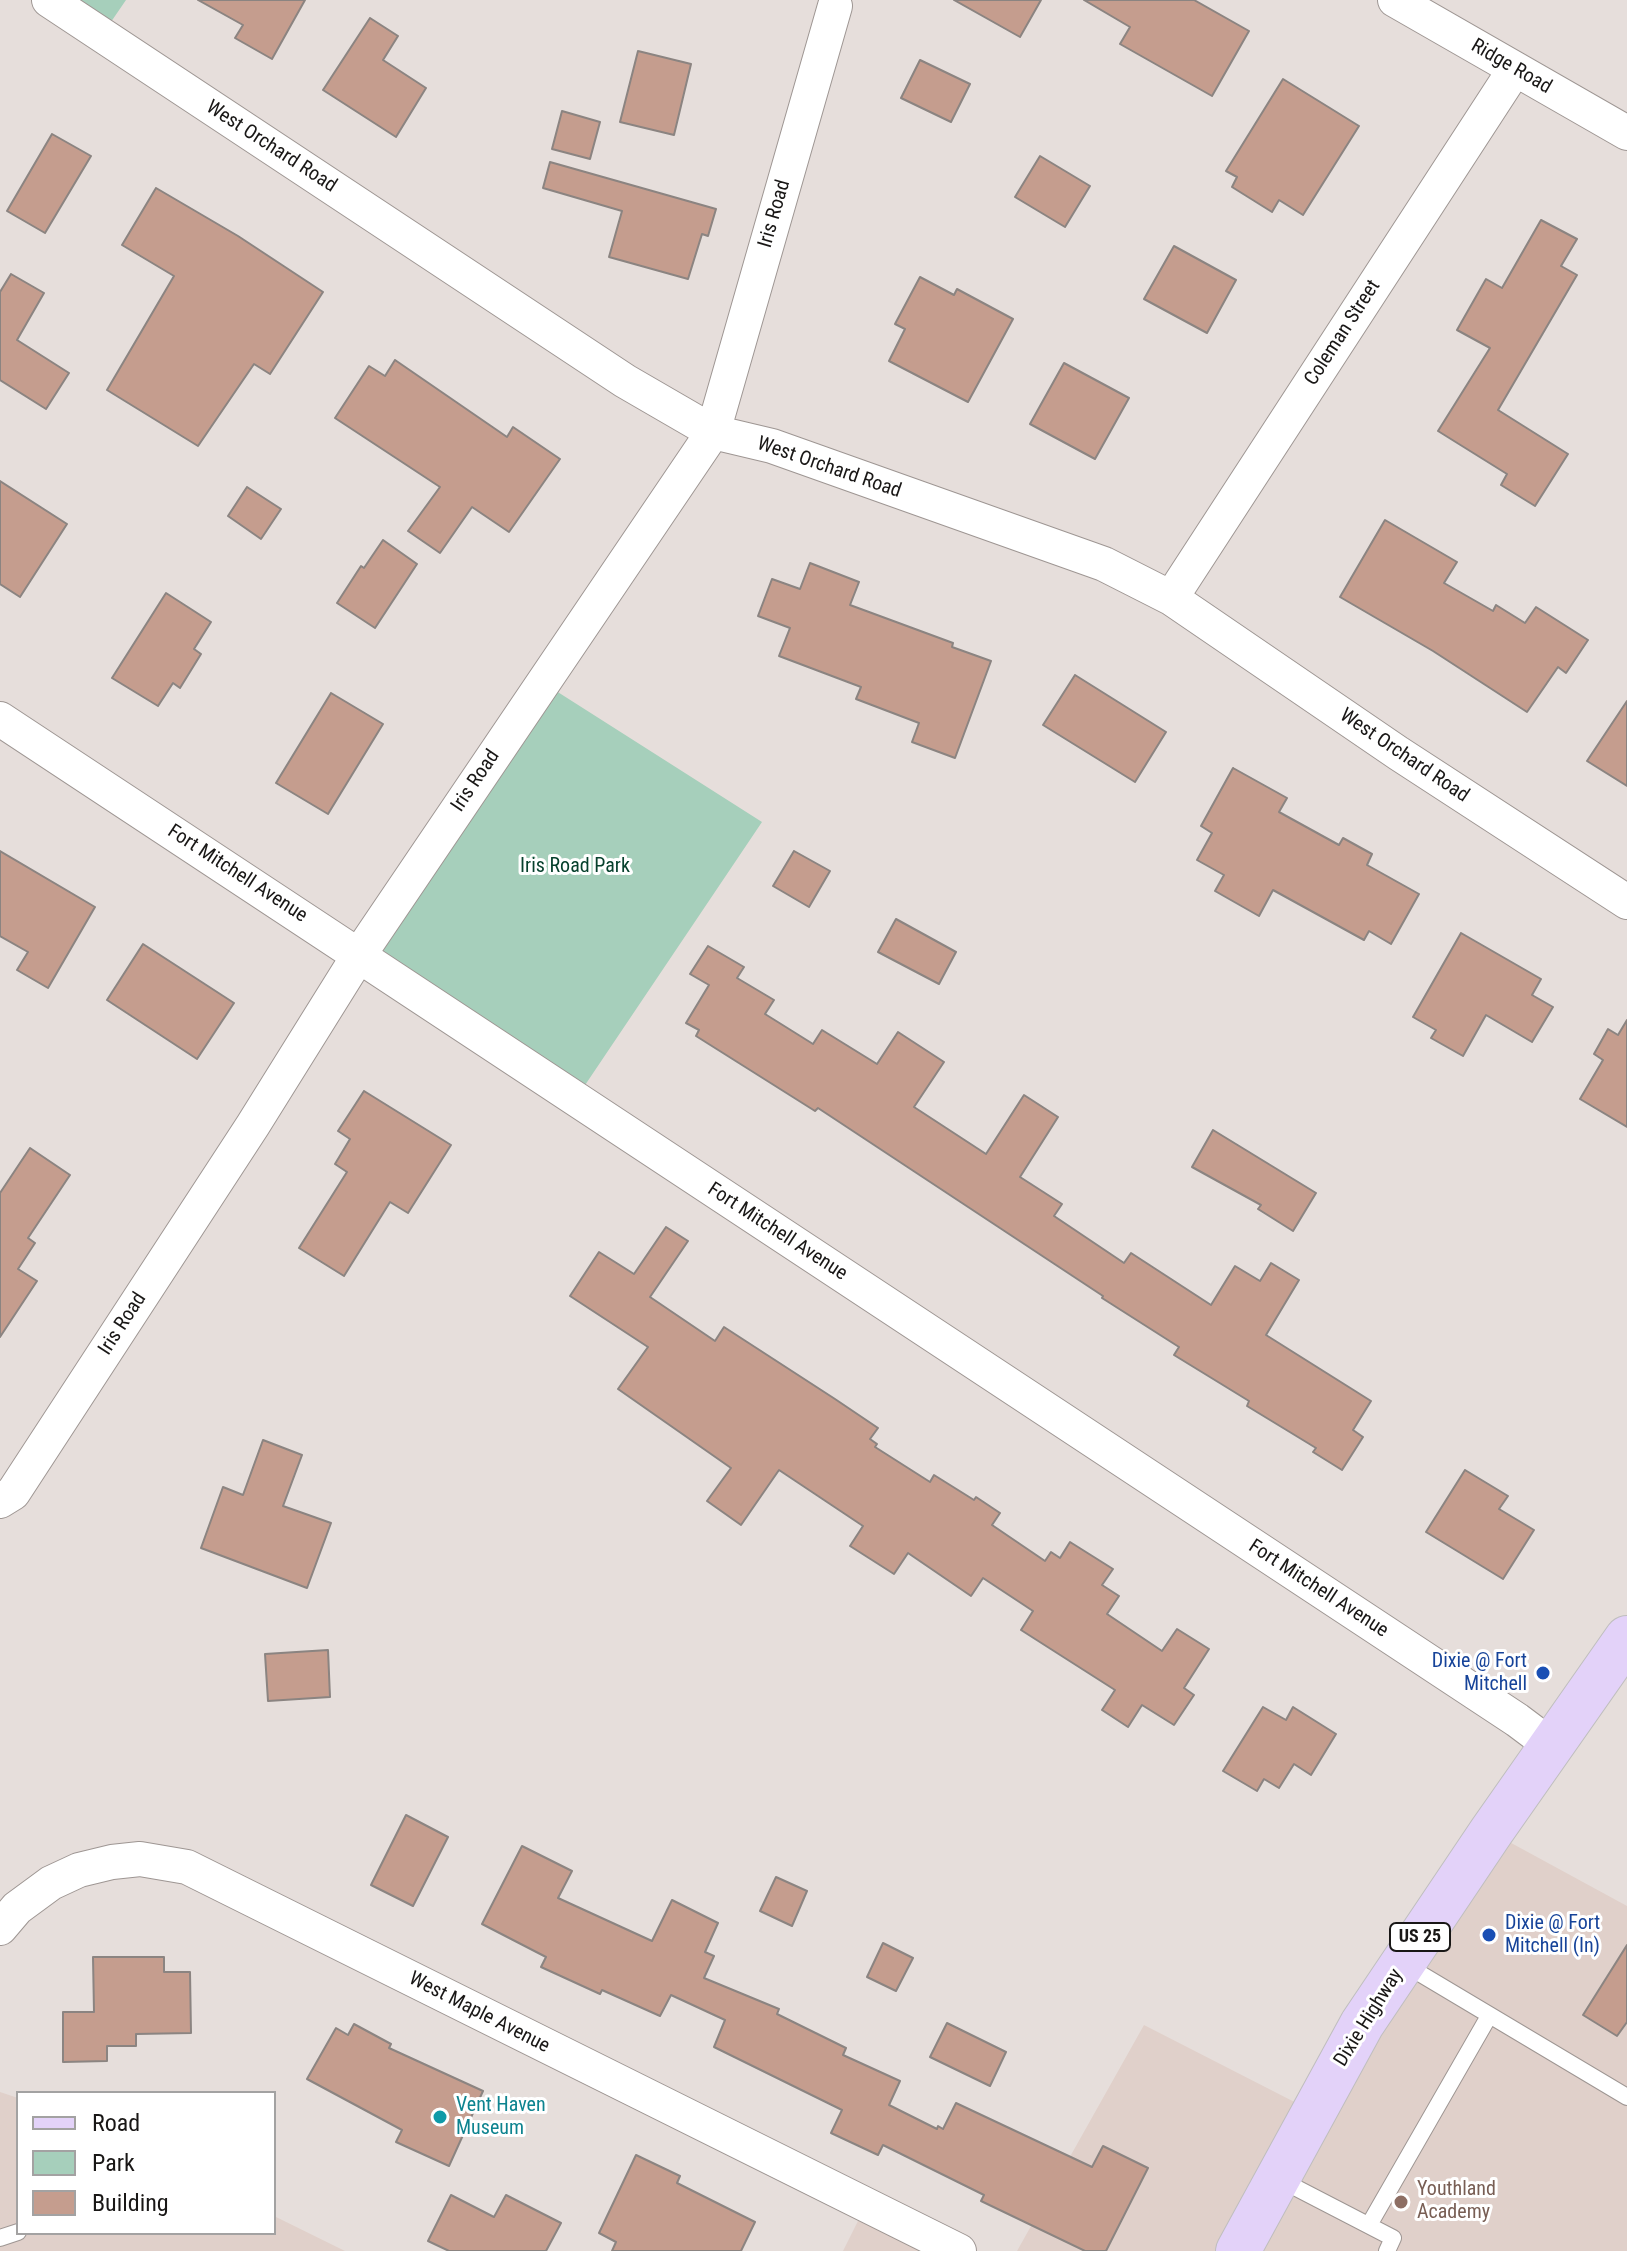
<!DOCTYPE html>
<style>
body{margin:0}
#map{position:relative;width:1627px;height:2251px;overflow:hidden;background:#e6dedb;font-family:"Roboto Condensed",sans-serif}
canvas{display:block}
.legend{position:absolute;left:16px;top:2091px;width:260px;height:144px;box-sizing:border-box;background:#fff;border:2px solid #a3a2a2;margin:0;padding:10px 14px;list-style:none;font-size:24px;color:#191716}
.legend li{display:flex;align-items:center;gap:16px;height:40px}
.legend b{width:40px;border:2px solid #a3a2a2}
</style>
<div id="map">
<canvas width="1627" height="2251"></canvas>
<ul class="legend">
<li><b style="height:10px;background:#e3d2f9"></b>Road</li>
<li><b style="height:22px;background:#a6cfbb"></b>Park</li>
<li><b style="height:22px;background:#c59d8e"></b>Building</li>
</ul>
</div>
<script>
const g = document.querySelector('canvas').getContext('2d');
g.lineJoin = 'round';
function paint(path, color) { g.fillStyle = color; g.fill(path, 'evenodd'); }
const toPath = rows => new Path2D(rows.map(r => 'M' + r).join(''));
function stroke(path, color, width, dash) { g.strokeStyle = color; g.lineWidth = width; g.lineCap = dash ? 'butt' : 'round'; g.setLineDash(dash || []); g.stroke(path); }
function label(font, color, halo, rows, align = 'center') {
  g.font = font + ' "Roboto Condensed",sans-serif'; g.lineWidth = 6; g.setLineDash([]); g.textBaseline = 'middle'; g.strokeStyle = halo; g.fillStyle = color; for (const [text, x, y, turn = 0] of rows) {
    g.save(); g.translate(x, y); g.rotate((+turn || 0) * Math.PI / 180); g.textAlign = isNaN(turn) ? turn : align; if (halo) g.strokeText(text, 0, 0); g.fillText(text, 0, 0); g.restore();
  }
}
paint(toPath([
 [1491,1832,1627,1906,1627,2251,1017,2251,1144,2025,1314,2112],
 [0,2092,18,2098,18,2233,274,2233,274,2216,345,2251,0,2251],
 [866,2205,959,2251,843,2251]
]), '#e0d0ca');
paint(toPath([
 [49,0,126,0,102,35],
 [542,682,762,822,575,1100,359,955]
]), '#a6cfbb');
const building = toPath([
 [198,0,305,0,272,59,235,38,243,25,198,0],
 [954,0,1041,0,1020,37,954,0],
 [1084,0,1194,0,1249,31,1212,96,1120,44,1130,27,1084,0],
 [370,18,398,36,383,60,426,88,396,137,323,90,370,18],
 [638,51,691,64,674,135,620,122,638,51],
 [920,60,970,84,951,122,901,98,920,60],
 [1283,79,1359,126,1303,215,1279,200,1272,212,1232,187,1237,177,1226,171,1283,79],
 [562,111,600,122,590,159,552,149,562,111],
 [52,134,91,156,45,233,7,211,52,134],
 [1040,156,1090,186,1065,227,1015,197,1040,156],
 [550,162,716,209,708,236,702,234,688,279,609,257,622,211,543,188,550,162],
 [156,188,238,236,323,292,270,374,254,364,198,446,107,390,174,276,122,245,156,188],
 [1541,220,1577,239,1561,266,1577,275,1498,410,1568,454,1535,506,1501,485,1507,474,1438,431,1490,348,1457,330,1486,279,1502,288,1541,220],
 [1174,246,1236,280,1207,333,1144,299,1174,246],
 [11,274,44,293,17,340,69,373,46,409,0,380,0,292,11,274],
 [920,277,954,295,957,289,1013,319,968,402,889,361,905,329,895,324,920,277],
 [395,360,507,437,513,427,560,459,509,532,472,507,440,553,408,531,440,487,335,418,369,366,385,376,395,360],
 [1064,363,1129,398,1095,459,1030,424,1064,363],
 [0,481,67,524,20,597,0,584,0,481],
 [247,487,281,509,261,539,228,516,247,487],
 [1385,520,1457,562,1444,583,1493,611,1496,605,1525,623,1536,607,1588,640,1566,673,1558,667,1527,712,1433,651,1340,597,1385,520],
 [383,540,417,564,375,628,337,603,361,566,364,568,383,540],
 [810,563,859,582,850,605,953,643,952,647,991,661,955,758,912,742,919,723,856,699,861,687,779,656,790,628,758,616,772,579,800,589,810,563],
 [166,593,211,622,194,649,201,654,180,688,173,683,158,706,112,678,166,593],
 [1075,675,1166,732,1135,782,1043,725,1075,675],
 [331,693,383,724,328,814,276,783,331,693],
 [1627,701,1627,786,1587,761,1627,701],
 [1233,768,1287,798,1279,812,1339,845,1343,838,1372,854,1367,865,1419,894,1391,944,1369,931,1364,940,1273,890,1259,916,1215,891,1224,875,1197,860,1212,833,1201,826,1233,768],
 [0,851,95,907,48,988,17,970,28,952,0,936,0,851],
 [794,851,830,871,809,907,773,886,794,851],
 [896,919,956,952,939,984,878,952,896,919],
 [1461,933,1541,979,1532,995,1553,1007,1532,1042,1486,1015,1463,1056,1431,1038,1436,1030,1413,1017,1461,933],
 [143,944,234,1003,197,1059,107,1000,143,944],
 [708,946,744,967,737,978,774,1000,765,1014,813,1044,822,1030,877,1064,898,1032,944,1062,914,1107,986,1154,1024,1095,1058,1117,1020,1177,1062,1204,1054,1216,1124,1263,1131,1253,1211,1305,1235,1266,1260,1281,1271,1263,1299,1280,1266,1335,1371,1401,1353,1430,1363,1437,1342,1470,1313,1452,1316,1448,1247,1406,1249,1401,1174,1355,1179,1347,1102,1298,1103,1296,818,1108,815,1111,696,1036,699,1030,686,1023,709,985,690,974,708,946],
 [1627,1020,1627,1127,1580,1099,1603,1060,1594,1054,1608,1029,1618,1035,1627,1020],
 [364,1091,451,1145,408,1213,390,1202,344,1276,299,1248,347,1172,335,1164,350,1139,338,1131,364,1091],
 [1213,1130,1316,1193,1293,1231,1258,1209,1261,1205,1192,1167,1213,1130],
 [30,1148,70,1175,28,1238,35,1243,18,1269,37,1281,0,1337,0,1193,30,1148],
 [666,1227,688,1241,650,1297,715,1341,724,1327,835,1399,878,1428,870,1439,877,1444,875,1447,930,1482,934,1475,974,1500,976,1497,1000,1513,992,1525,1045,1561,1051,1552,1060,1558,1070,1542,1113,1569,1102,1585,1119,1596,1107,1614,1162,1651,1177,1629,1209,1649,1184,1688,1194,1695,1174,1725,1142,1705,1128,1727,1102,1710,1115,1690,1021,1630,1033,1611,983,1578,971,1596,908,1553,894,1574,850,1546,863,1526,779,1470,741,1525,707,1501,731,1468,618,1389,648,1347,570,1296,599,1252,634,1274,666,1227],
 [263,1440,302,1455,283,1506,331,1523,307,1588,201,1548,223,1487,243,1495,263,1440],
 [1465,1470,1508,1496,1499,1509,1534,1530,1503,1579,1426,1532,1465,1470],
 [328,1650,330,1697,268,1701,265,1654,328,1650],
 [1263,1707,1286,1720,1293,1707,1336,1734,1311,1775,1294,1764,1279,1788,1264,1779,1257,1791,1223,1771,1263,1707],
 [406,1815,448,1837,413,1906,371,1885,406,1815],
 [522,1846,572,1871,558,1898,652,1941,672,1900,718,1923,705,1952,714,1956,704,1978,779,2009,777,2014,846,2048,843,2055,900,2081,889,2105,937,2129,938,2126,943,2129,956,2103,1092,2167,1103,2146,1148,2168,1106,2251,1085,2251,981,2201,984,2195,883,2145,878,2155,831,2133,842,2110,714,2047,725,2020,671,1995,660,2016,602,1990,600,1994,541,1967,546,1957,482,1924,522,1846],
 [776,1877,807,1891,792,1926,760,1911,776,1877],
 [883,1943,913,1958,896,1991,867,1977,883,1943],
 [1627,1945,1627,2022,1617,2036,1583,2015,1627,1945],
 [93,1957,164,1957,164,1972,190,1972,191,2033,136,2034,136,2046,107,2046,107,2061,63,2062,63,2012,94,2012,93,1957],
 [947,2023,1006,2052,990,2086,930,2057,947,2023],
 [354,2024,391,2044,389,2048,483,2091,449,2166,396,2142,402,2130,307,2079,336,2028,348,2035,354,2024],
 [636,2155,680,2176,677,2183,755,2222,741,2251,612,2251,616,2242,599,2233,636,2155],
 [451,2195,494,2217,506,2195,561,2223,546,2251,449,2251,428,2241,451,2195]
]);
paint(building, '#c59d8e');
stroke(building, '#8b8481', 2);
const service = toPath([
 [1404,1964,1627,2097],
 [1279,2179,1393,2238,1387,2251],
 [1369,2225,1489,2016],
 [0,2238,18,2232]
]);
const minor = toPath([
 [49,0,625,381,713,432,772,446,1104,564,1171,598,1398,753,1627,902],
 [1395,0,1627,133],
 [1171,598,1515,69],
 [0,719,1517,1720,1553,1747],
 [0,1501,13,1493,253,1125,359,955,713,432,835,6],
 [0,1928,17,1908,51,1883,79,1870,112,1862,140,1859,187,1867,959,2251]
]);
const primary = toPath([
 [1238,2251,1362,2024,1491,1832,1627,1638]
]);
stroke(service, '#9e9693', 18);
stroke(minor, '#9e9693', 36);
stroke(primary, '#bfbebe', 46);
stroke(service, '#fff', 16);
stroke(minor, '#fff', 34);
stroke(primary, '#e3d2f9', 44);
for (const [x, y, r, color] of [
 [1543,1673,8,"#1a4fb4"],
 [1489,1935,8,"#1a4fb4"],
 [440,2117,8,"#0f9aa8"],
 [1401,2202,8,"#8d6e63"]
]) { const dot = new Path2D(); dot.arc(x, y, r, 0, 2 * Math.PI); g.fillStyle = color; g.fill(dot); stroke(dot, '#fff', 3); }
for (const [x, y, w] of [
 [1420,1937,60]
]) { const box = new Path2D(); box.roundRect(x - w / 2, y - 14, w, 28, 6); g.fillStyle = '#fff'; g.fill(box); stroke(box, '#191716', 2); }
label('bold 18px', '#191716', null, [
 ["US 25",1420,1937]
]);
label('20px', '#191716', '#fff', [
 ["Ridge Road",1511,67,30],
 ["West Orchard Road",271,147,33],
 ["Iris Road",775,214,-74],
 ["Coleman Street",1343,333,-57],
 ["West Orchard Road",829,468,19],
 ["West Orchard Road",1404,756,34],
 ["Iris Road",476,781,-56],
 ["Fort Mitchell Avenue",237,874,33],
 ["Fort Mitchell Avenue",777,1232,33],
 ["Iris Road",123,1324,-57],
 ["Fort Mitchell Avenue",1318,1589,33],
 ["West Maple Avenue",479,2013,27],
 ["Dixie Highway",1369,2018,-58]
]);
label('20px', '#07412d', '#fff', [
 ["Iris Road Park",575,867]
]);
label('20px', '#164399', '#fff', [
 ["Dixie @ Fort",1527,1662],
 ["Mitchell",1527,1685],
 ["Dixie @ Fort",1505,1924,"left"],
 ["Mitchell (In)",1505,1947,"left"]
], 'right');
label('20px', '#0d838f', '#fff', [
 ["Vent Haven",456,2106],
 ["Museum",456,2129]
], 'left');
label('20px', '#785e54', '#fff', [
 ["Youthland",1417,2190],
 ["Academy",1417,2213]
], 'left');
</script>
